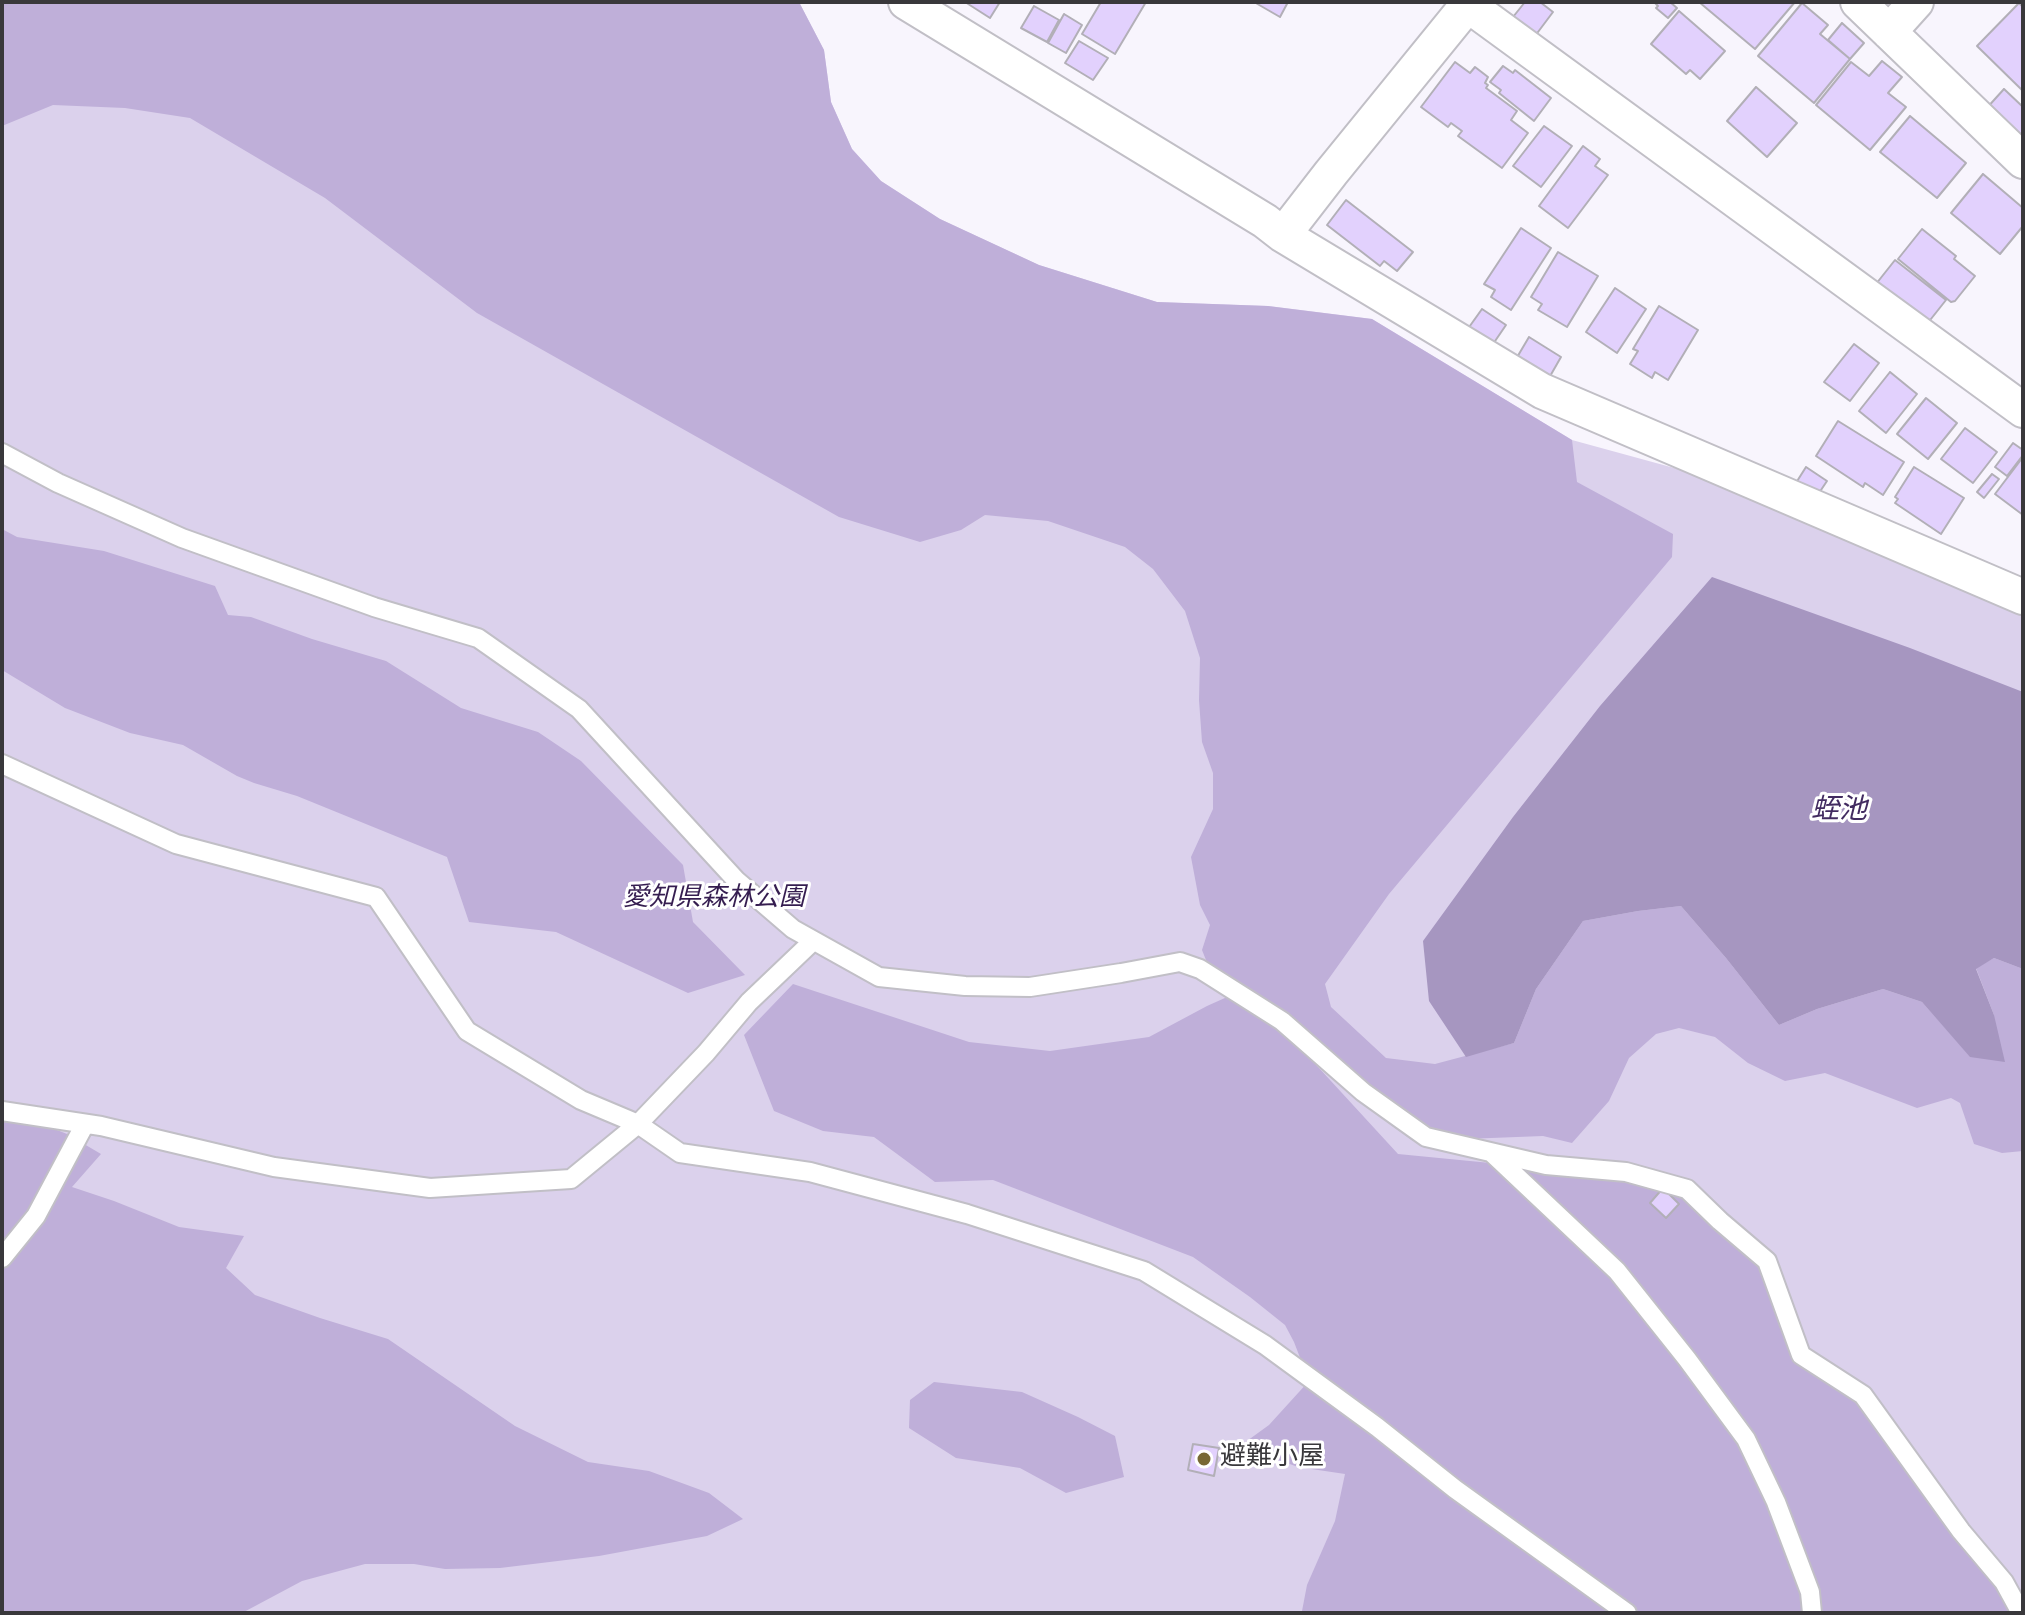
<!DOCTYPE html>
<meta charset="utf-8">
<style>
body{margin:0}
#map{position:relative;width:2025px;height:1615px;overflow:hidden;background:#f8f5fd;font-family:Spectral,serif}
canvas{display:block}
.frame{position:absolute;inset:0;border:4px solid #39383b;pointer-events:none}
</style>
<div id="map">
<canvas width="2025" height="1615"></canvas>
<div class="frame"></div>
</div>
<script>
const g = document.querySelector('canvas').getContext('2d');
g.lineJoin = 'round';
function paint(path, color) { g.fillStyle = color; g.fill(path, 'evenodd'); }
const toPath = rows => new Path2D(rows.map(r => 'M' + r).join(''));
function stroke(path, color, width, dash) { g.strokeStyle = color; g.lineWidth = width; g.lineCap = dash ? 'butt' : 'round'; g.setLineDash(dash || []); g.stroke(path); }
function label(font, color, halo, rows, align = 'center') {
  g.font = font + ' Spectral,"Noto Sans JP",serif'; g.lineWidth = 6; g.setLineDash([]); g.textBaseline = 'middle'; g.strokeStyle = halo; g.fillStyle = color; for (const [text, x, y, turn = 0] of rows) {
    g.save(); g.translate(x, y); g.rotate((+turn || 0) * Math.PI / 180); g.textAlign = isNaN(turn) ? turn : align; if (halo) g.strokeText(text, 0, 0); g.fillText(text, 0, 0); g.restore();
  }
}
paint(toPath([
 [2,2,799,2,824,50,831,102,852,149,881,181,940,219,1039,265,1157,302,1268,306,1372,319,1572,440,1751,489,2023,609,2023,1613,2,1613]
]), '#dbd1ec');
paint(toPath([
 [2,2,799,2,824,50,831,102,852,149,881,181,940,219,1039,265,1157,302,1268,306,1372,319,1572,440,1577,482,1673,534,1672,557,1389,894,1325,984,1331,1007,1386,1058,1435,1064,1514,1043,1536,989,1583,921,1638,911,1681,906,1726,958,1779,1025,1817,1009,1883,989,1922,1002,1970,1056,1994,1015,1976,968,1994,958,2023,969,2023,1151,2002,1153,1974,1144,1960,1103,1951,1098,1917,1108,1825,1073,1785,1081,1748,1063,1715,1037,1679,1028,1656,1034,1629,1058,1609,1101,1572,1143,1543,1136,1413,1141,1387,1122,1303,1044,1285,1031,1398,1154,1624,1176,1685,1191,1765,1262,1800,1356,1861,1395,2019,1613,1299,1613,1302,1611,1307,1585,1335,1521,1345,1474,1298,1467,1240,1446,1269,1425,1309,1381,1294,1342,1285,1325,1250,1297,1193,1257,993,1180,935,1182,874,1137,823,1131,774,1111,744,1035,793,984,969,1042,1050,1051,1149,1037,1207,1006,1236,993,1210,970,1202,950,1210,925,1200,905,1191,857,1213,809,1213,773,1202,742,1199,700,1200,658,1185,611,1153,569,1125,547,1048,521,985,515,961,530,920,542,839,517,477,313,325,198,190,118,125,108,53,105,2,126],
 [2,529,17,537,104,551,215,586,228,615,251,617,312,639,386,661,461,708,538,732,581,761,683,865,693,922,745,975,688,993,556,932,469,922,447,857,297,796,254,783,237,776,183,745,130,733,65,708,2,670],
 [2,1108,67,1134,101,1154,72,1187,114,1201,179,1227,244,1236,226,1268,255,1295,320,1318,388,1339,515,1426,588,1462,649,1471,709,1493,743,1519,707,1536,599,1556,500,1568,445,1569,414,1564,365,1564,302,1581,242,1613,2,1613],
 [934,1382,1022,1392,1078,1417,1115,1436,1124,1477,1066,1493,1020,1468,956,1458,909,1428,910,1400]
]), '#bfafd9');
paint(toPath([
 [1712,577,1910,648,2023,692,2023,969,1994,958,1976,969,1994,1015,2005,1062,1970,1057,1922,1002,1883,989,1817,1009,1779,1025,1726,958,1681,906,1638,911,1583,921,1536,989,1514,1043,1466,1057,1429,1001,1423,941,1513,817,1600,706]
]), '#a696c0');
const building = toPath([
 [965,2,1000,2,990,18,965,2],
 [1101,2,1146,2,1115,54,1082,34,1101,2],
 [1254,2,1288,2,1280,17,1254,2],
 [1525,2,1540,2,1553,12,1535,36,1513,17,1525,2],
 [1654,2,1670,2,1677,8,1668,18,1656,8,1658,6,1654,2],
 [1699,2,1795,2,1755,49,1699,2],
 [1802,3,1828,25,1820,34,1850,59,1814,103,1758,56,1802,3],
 [2019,3,2023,7,2023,91,1977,46,2019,3],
 [1034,6,1059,20,1047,42,1021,28,1034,6],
 [1679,11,1725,51,1700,79,1690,70,1686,74,1651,44,1679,11],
 [1064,14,1082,25,1066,53,1048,43,1064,14],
 [1842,23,1864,43,1850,59,1828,40,1842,23],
 [1079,41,1108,58,1093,80,1065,63,1079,41],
 [1882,61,1902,77,1888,93,1906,107,1870,150,1816,105,1851,62,1869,76,1882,61],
 [1455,62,1470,73,1475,67,1488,77,1485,83,1488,85,1486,88,1517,111,1511,120,1528,133,1502,168,1458,136,1462,131,1451,123,1448,127,1421,107,1455,62],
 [1503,66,1513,73,1515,70,1551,98,1534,121,1499,93,1501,90,1490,82,1503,66],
 [1756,87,1797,123,1767,157,1727,121,1756,87],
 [2004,89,2023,107,2023,133,2017,140,1985,110,2004,89],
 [1910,116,1966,163,1937,198,1880,152,1910,116],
 [1544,126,1572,146,1541,187,1513,166,1544,126],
 [1583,146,1600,159,1595,166,1608,175,1568,228,1539,206,1583,146],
 [1983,174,2023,208,2023,226,2000,254,1951,213,1983,174],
 [1346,200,1413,252,1397,271,1384,261,1380,266,1327,225,1346,200],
 [1521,228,1551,248,1511,310,1491,297,1495,290,1484,284,1521,228],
 [1922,229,1956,256,1954,259,1975,276,1955,301,1951,302,1898,259,1922,229],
 [1558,252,1598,276,1567,327,1538,310,1542,304,1531,297,1558,252],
 [1895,260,1946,300,1927,324,1876,284,1895,260],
 [1615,288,1646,309,1617,353,1586,332,1615,288],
 [1659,306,1698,330,1668,380,1655,372,1652,378,1630,364,1638,351,1633,349,1659,306],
 [1482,309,1506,325,1491,347,1467,330,1482,309],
 [1529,337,1561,357,1549,378,1516,359,1529,337],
 [1854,344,1879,363,1850,401,1824,382,1854,344],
 [1890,372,1917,394,1886,433,1859,411,1890,372],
 [1926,398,1957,423,1928,459,1897,434,1926,398],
 [1838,421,1904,462,1883,495,1865,483,1863,487,1816,456,1838,421],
 [1965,428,1997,452,1973,483,1941,459,1965,428],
 [2013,443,2023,450,2023,455,2007,476,1995,467,2013,443],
 [2023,457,2023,515,1995,494,2023,457],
 [1806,467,1827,481,1815,499,1794,486,1806,467],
 [1914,467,1964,498,1941,534,1895,503,1898,499,1895,497,1914,467],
 [1992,474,1999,479,1984,498,1977,492,1992,474],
 [1663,1188,1679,1204,1666,1218,1650,1203,1663,1188],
 [1193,1444,1219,1448,1214,1476,1188,1470,1193,1444]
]);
paint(building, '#e2d1fd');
stroke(building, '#b2afb7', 2);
const lane = toPath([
 [2,453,58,483,182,538,374,607,478,638,579,709,736,880,793,929,879,977,965,986,1030,987,1121,973,1180,962,1200,969,1282,1021,1363,1092,1426,1137,1546,1165,1626,1172,1687,1189,1720,1221,1767,1261,1801,1355,1863,1395,1961,1531,2004,1582,2021,1613],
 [2,764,176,844,376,897,467,1031,581,1100,638,1124,680,1153,810,1172,967,1214,1144,1271,1265,1345,1377,1427,1455,1489,1627,1613],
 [2,1111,101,1126,274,1167,430,1188,571,1179,638,1124,706,1053,749,1002,813,941],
 [1493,1154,1617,1271,1687,1359,1746,1439,1776,1502,1810,1592,1812,1613],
 [2,1258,36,1216,85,1124]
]);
const street = toPath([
 [906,2,1265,221,1283,235,1542,391,2023,597],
 [1464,2,2023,410],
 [1858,2,2023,161],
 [1889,32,1916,2],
 [1283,235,1331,173,1470,2]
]);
stroke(lane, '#c1bfc6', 22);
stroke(street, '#c1bfc6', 38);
stroke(lane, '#fff', 18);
stroke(street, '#fff', 34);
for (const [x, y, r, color] of [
 [1204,1459,8,"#786836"]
]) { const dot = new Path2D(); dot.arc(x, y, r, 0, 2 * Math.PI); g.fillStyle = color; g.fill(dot); stroke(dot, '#fff', 3); }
label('italic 26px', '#351d50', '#fff', [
 ["愛知県森林公園",714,900]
]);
label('26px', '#39383b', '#fff', [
 ["避難小屋",1220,1459]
], 'left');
label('italic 28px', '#422b60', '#fff', [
 ["蛭池",1839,813]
]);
</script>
